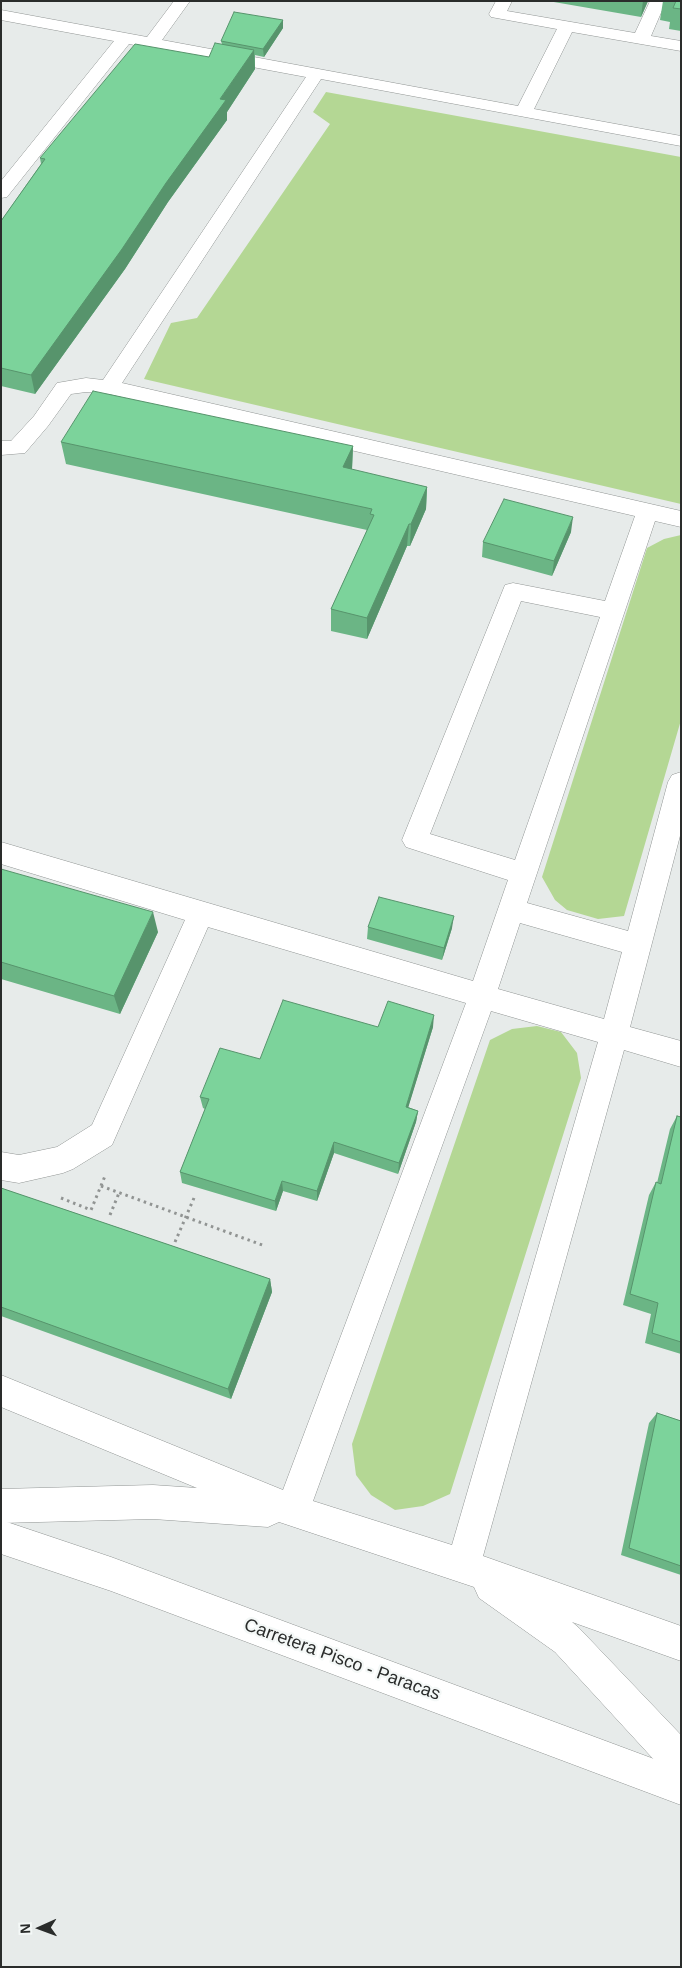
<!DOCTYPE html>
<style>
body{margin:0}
#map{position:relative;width:682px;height:1968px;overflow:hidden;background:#e7ebea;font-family:Helvetica,sans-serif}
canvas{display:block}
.frame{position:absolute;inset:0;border:2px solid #2a2c2b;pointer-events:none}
.north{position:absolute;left:15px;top:1903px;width:50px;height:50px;-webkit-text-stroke:4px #f4f8f7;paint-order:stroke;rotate:268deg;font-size:14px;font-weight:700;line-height:20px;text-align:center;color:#2a2c2b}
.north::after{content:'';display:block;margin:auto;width:18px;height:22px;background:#2a2c2b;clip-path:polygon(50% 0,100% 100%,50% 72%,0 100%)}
</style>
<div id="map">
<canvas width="682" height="1968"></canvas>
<div class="frame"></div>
<div class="north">N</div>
</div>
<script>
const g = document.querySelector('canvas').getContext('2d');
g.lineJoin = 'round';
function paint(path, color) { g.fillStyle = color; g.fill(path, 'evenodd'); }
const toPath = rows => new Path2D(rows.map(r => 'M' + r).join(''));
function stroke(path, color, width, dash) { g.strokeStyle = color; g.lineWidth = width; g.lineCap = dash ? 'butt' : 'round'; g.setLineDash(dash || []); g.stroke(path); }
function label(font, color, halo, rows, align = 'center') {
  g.font = font + ' Helvetica,sans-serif'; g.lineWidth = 4.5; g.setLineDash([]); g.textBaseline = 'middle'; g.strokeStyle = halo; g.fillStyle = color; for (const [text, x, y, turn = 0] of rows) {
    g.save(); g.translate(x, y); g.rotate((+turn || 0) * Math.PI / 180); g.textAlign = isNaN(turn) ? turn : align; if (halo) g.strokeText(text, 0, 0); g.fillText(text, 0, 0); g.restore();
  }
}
paint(toPath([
 [326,92,681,157,681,504,144,379,171,323,197,318,330,124,313,112],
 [681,535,681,720,624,916,598,919,567,910,555,900,542,877,647,548,664,539],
 [537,1026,561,1032,577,1053,581,1078,450,1494,423,1506,395,1510,371,1495,356,1475,352,1444,490,1040,512,1029]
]), '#b4d794');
const minor = toPath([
 [174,1,190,1,162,40,518,106,557,29,491,17,489,14,496,1,512,1,507,11,635,33,650,1,666,1,651,36,681,41,681,51,572,32,534,109,681,136,681,146,321,79,122,383,681,511,681,527,655,521,527,903,628,931,668,782,672,775,681,772,681,832,630,1027,681,1041,681,1067,624,1050,483,1556,681,1626,681,1661,572,1622,579,1628,681,1735,681,1780,668,1775,555,1652,479,1598,474,1587,279,1522,268,1527,153,1519,1,1523,1,1489,153,1485,197,1488,1,1407,1,1375,283,1490,466,1003,208,927,112,1145,73,1169,63,1173,19,1183,1,1180,1,1152,19,1155,57,1147,92,1125,185,920,1,864,1,842,473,981,508,880,406,847,402,840,505,585,513,583,605,601,635,516,109,394,86,392,71,394,48,426,25,453,1,455,1,441,11,441,34,416,57,383,86,378,103,380,306,77,129,44,7,197,1,198,1,181,114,41,1,20,1,10,147,37,174,1],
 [521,601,600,617,515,860,430,834,521,601],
 [520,923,622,952,604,1019,498,989,520,923],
 [491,1011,598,1042,452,1545,313,1501,491,1011]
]);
const major = toPath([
 [1,1520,111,1557,681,1769,681,1805,111,1591,1,1554,1,1520]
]);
stroke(minor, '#919594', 1);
stroke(major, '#919594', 1);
stroke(toPath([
 [101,1186,265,1246],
 [61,1198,91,1210,105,1176],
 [110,1215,119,1193],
 [175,1242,194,1198]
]), '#919493', 3, [2.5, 4]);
paint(minor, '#fff');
paint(major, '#fff');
paint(toPath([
 [548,1,648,1,641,17],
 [663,1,681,1,681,31,669,29,670,22,660,20],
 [283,20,283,28,264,57,255,55,255,69,227,112,227,120,168,202,125,269,35,394,1,386,1,221,41,164,40,158,209,57,222,44,221,41],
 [61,442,353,446,352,470,427,487,426,509,410,546,407,546,367,639,331,631,331,609,367,530,66,464],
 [571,532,552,576,482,557,483,542],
 [1,869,158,932,120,1014,1,979],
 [368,927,452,928,442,960,367,939],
 [378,1027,433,1027,408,1107,418,1111,416,1122,398,1174,334,1153,317,1201,283,1191,276,1211,182,1183,180,1172,205,1109,203,1108,200,1097,260,1059],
 [677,1116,681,1117,681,1354,645,1343,651,1314,623,1305,649,1195,656,1182,657,1183,670,1129],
 [1,1188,270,1279,272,1292,231,1399,1,1316],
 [657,1413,681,1421,681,1575,621,1555,649,1423]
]), '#6bb585');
paint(toPath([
 [643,1,648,1,641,17],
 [283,20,283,28,264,57,263,49],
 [254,50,255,69,227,112,227,120,168,202,125,269,35,394,31,375],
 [353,446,352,468,343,490,343,467],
 [427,487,426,509,410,546,411,524],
 [573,517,571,532,552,576,554,561],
 [409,524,407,546,367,639,367,618],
 [153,912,158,932,120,1014,114,996],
 [454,916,452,928,442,960,444,948],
 [434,1015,433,1027,405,1118,406,1107],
 [418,1111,416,1122,398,1174,399,1163],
 [334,1142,334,1153,317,1201,317,1191],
 [282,1181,283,1191,276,1211,275,1201],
 [270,1279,272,1292,231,1399,228,1389]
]), '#57946c');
const building = toPath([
 [675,1,681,1,681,9,673,8,676,1,675,1],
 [234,12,283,20,263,49,221,41,234,12],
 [215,43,254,50,220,99,226,100,166,183,122,249,31,375,1,368,1,221,45,159,40,158,135,44,209,57,215,43],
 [93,391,353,446,343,467,427,487,411,524,409,524,367,618,331,609,374,515,370,514,372,509,61,442,93,391],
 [504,499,573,517,554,561,483,542,504,499],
 [1,869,153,912,114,996,1,962,1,869],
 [379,897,454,916,444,948,368,927,379,897],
 [283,1000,378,1027,388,1001,434,1015,406,1107,418,1111,399,1163,334,1142,317,1191,282,1181,275,1201,180,1172,209,1099,200,1097,220,1048,260,1059,283,1000],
 [677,1116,681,1117,681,1342,652,1333,658,1303,630,1294,656,1182,661,1184,677,1116],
 [1,1188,270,1279,228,1389,1,1307,1,1188],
 [657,1413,681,1421,681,1566,629,1548,657,1413]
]);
paint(building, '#7cd39b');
stroke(building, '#57946c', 1);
label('18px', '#2a2c2b', '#f4f8f7', [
 ["Carretera Pisco - Paracas",342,1660,20]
]);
</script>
